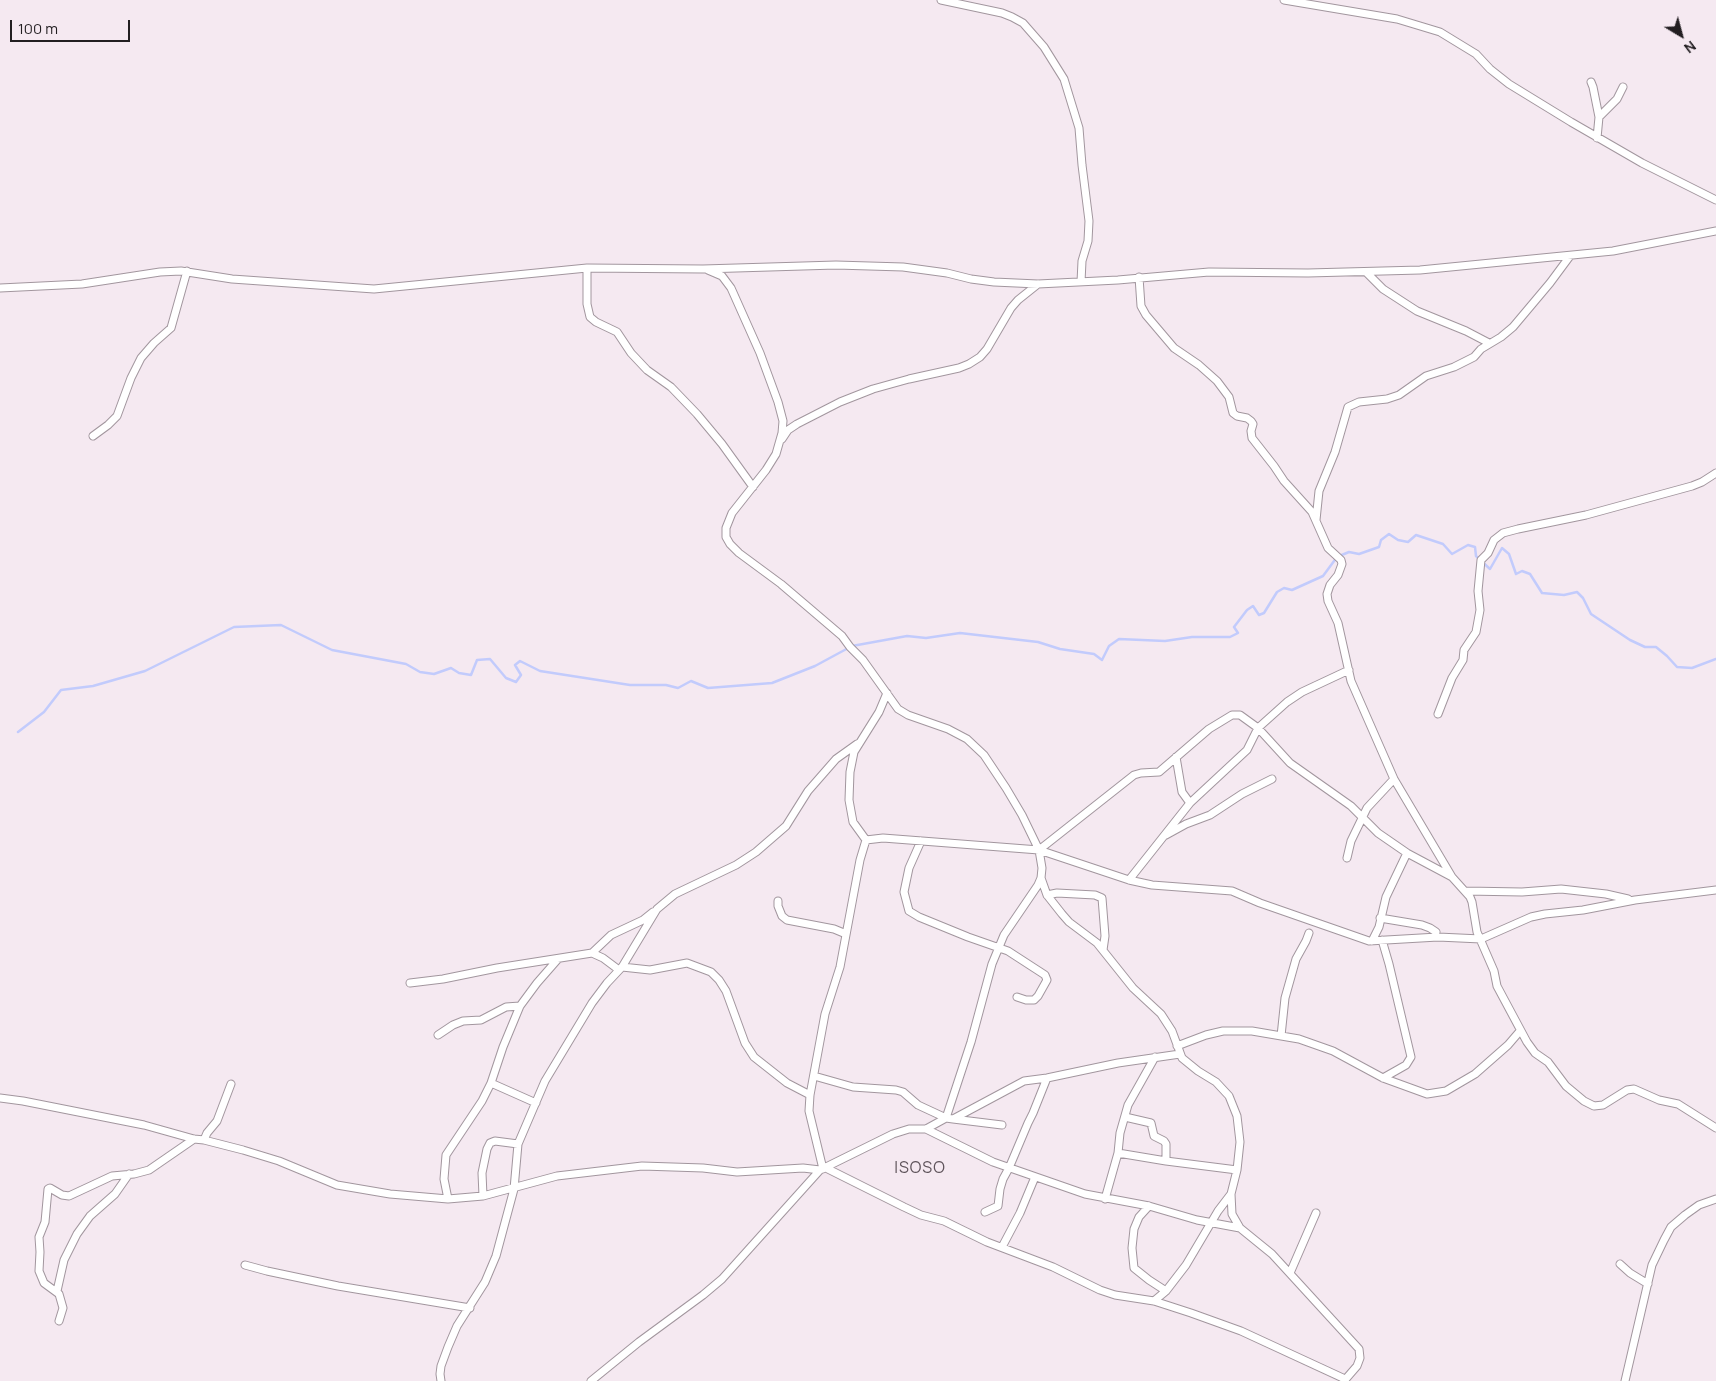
<!DOCTYPE html>
<style>
body{margin:0}
#map{position:relative;width:1716px;height:1381px;overflow:hidden;background:#f5e9f1;font-family:Manrope,sans-serif}
canvas{display:block}
.north{position:absolute;left:1656px;top:10px;width:50px;height:50px;-webkit-text-stroke:4px #f5e9f1;paint-order:stroke;rotate:143deg;font-size:14px;font-weight:700;line-height:20px;text-align:center;color:#221e21}
.north::after{content:'';display:block;margin:auto;width:18px;height:22px;background:#221e21;clip-path:polygon(50% 0,100% 100%,50% 72%,0 100%)}
.scale{position:absolute;left:10px;top:20px;width:120px;height:22px;box-sizing:border-box;border:2px solid #221e21;border-top:0;padding-left:6px;font-size:15px;line-height:18px;white-space:nowrap;color:#221e21;-webkit-text-stroke:4px #f5e9f1;paint-order:stroke}
</style>
<div id="map">
<canvas width="1716" height="1381"></canvas>
<div class="north">N</div>
<div class="scale">100 m</div>
</div>
<script>
const g = document.querySelector('canvas').getContext('2d');
g.lineJoin = 'round';
const toPath = rows => new Path2D(rows.map(r => 'M' + r).join(''));
function stroke(path, color, width, dash) { g.strokeStyle = color; g.lineWidth = width; g.lineCap = dash ? 'butt' : 'round'; g.setLineDash(dash || []); g.stroke(path); }
function label(font, color, halo, rows, align = 'center') {
  g.font = font + ' Manrope,sans-serif'; g.lineWidth = 5; g.setLineDash([]); g.textBaseline = 'middle'; g.strokeStyle = halo; g.fillStyle = color; for (const [text, x, y, turn = 0] of rows) {
    g.save(); g.translate(x, y); g.rotate((+turn || 0) * Math.PI / 180); g.textAlign = isNaN(turn) ? turn : align; if (halo) g.strokeText(text, 0, 0); g.fillText(text, 0, 0); g.restore();
  }
}
stroke(toPath([
 [18,732,44,712,61,690,93,686,145,671,234,627,281,625,332,650,406,664,420,672,434,674,451,668,459,673,471,675,477,660,490,659,506,678,516,682,521,675,515,665,520,661,540,671,630,685,666,685,678,688,691,681,708,688,772,683,815,666,852,646,907,636,926,638,960,633,1038,642,1060,649,1094,654,1102,660,1109,646,1119,639,1165,641,1192,637,1230,637,1238,633,1234,627,1247,610,1253,606,1259,615,1264,613,1277,592,1284,588,1292,590,1323,576,1337,557,1349,552,1359,554,1379,547,1381,540,1389,534,1398,540,1408,542,1416,535,1443,544,1452,554,1468,545,1475,547,1476,556,1490,569,1502,548,1509,554,1516,574,1522,571,1530,574,1542,593,1564,595,1577,592,1583,598,1591,614,1630,640,1645,647,1656,647,1667,656,1677,667,1692,668,1716,659]
]), '#c2cbfc', 2.5);
const street = toPath([
 [941,0,1002,13,1012,17,1023,23,1044,47,1064,79,1079,128,1082,165,1089,221,1088,241,1082,261,1081,282],
 [1284,0,1397,19,1440,32,1476,54,1490,69,1509,84,1571,122,1642,163,1716,200],
 [1591,82,1593,87,1599,117],
 [1597,138,1599,117,1617,99,1623,87],
 [587,268,587,304,590,317,596,322,617,332,631,353,647,370,671,387,697,414,722,444,753,487],
 [708,270,722,276,731,288,760,353,778,402,783,421,782,433,776,454,766,470,732,513,726,528,726,537,730,544,739,553,781,584,842,636,850,647,863,660,898,709,908,715,948,729,967,739,984,755,1006,788,1022,815,1039,850,1042,868,1041,878,1038,885,1004,935,992,964,971,1042,946,1118,918,1105,903,1092,896,1090,853,1087,814,1076],
 [1366,272,1383,289,1417,311,1466,331,1489,343],
 [1139,277,1141,306,1146,315,1174,348,1199,365,1217,381,1229,397,1233,413,1237,416,1247,418,1251,421,1253,424,1251,431,1252,438,1274,466,1284,481,1312,512,1328,548,1341,560,1342,564,1338,575,1330,585,1327,594,1328,601,1338,623,1351,681,1394,779,1452,877,1470,897,1472,902,1477,932,1494,971,1497,986,1527,1042,1535,1053,1548,1062,1566,1086,1584,1101,1594,1106,1603,1105,1627,1090,1634,1089,1659,1100,1678,1104,1716,1128],
 [0,288,82,284,160,272,181,271,232,279,374,289,587,268,703,269,836,265,903,267,947,273,971,279,994,282,1038,284,1118,280,1209,272,1308,273,1420,270,1613,251,1716,231],
 [93,436,108,425,117,416,131,378,141,358,154,343,171,328,187,271],
 [782,439,788,430,797,424,840,402,873,389,909,379,959,368,969,364,980,357,987,349,1011,308,1018,300,1038,284],
 [1316,520,1319,491,1335,452,1348,407,1359,402,1387,399,1399,395,1426,376,1454,367,1474,357,1481,349,1501,337,1513,327,1550,283,1570,256],
 [1438,714,1452,678,1463,660,1464,650,1476,632,1480,610,1478,591,1481,560,1488,553,1494,540,1503,533,1518,529,1586,515,1692,486,1702,482,1716,473],
 [1176,757,1182,792,1190,803],
 [1166,835,1186,824,1210,815,1242,794,1272,779],
 [866,840,853,822,849,800,850,772,854,752,879,712,887,693],
 [921,841,909,868,904,892,909,911,919,917,968,937,1008,951,1045,975,1047,980,1038,996,1034,1000,1026,1000,1017,997],
 [1039,850,1134,775,1141,773,1159,772,1209,729,1232,715,1240,715,1258,728,1290,763,1351,806,1378,833,1407,853,1452,877],
 [1347,858,1351,841,1367,808,1394,779],
 [1041,878,1047,895,1062,914,1069,922,1097,943,1133,988,1161,1014,1172,1031,1182,1058,1198,1071,1216,1082,1229,1096,1237,1116,1240,1142,1237,1170,1231,1194,1232,1214,1240,1228],
 [1129,880,1190,803,1247,750,1258,728,1287,702,1302,692,1349,670],
 [1466,891,1522,892,1561,889,1606,894,1628,899],
 [1047,895,1057,893,1095,895,1102,898,1105,936,1103,950],
 [778,901,778,906,782,916,787,920,834,929,846,934],
 [1380,918,1422,925,1430,928,1436,932],
 [1382,940,1389,964,1411,1057,1406,1065,1383,1078],
 [1372,941,1379,927,1386,897,1407,853],
 [592,953,611,935,643,920,653,912],
 [622,967,650,970,687,963,711,972,719,980,726,991,745,1043,754,1057,787,1083,810,1095],
 [410,983,443,979,497,968,592,953,603,958,619,970],
 [438,1035,453,1025,463,1021,481,1020,506,1007,520,1006],
 [1281,1036,1285,998,1296,959,1306,941,1309,933],
 [1177,1046,1206,1035,1223,1031,1252,1031,1299,1039,1333,1051,1383,1078,1427,1094,1446,1091,1475,1074,1508,1045,1520,1031],
 [491,1083,536,1103],
 [0,1098,23,1101,144,1125,194,1139,204,1140,243,1150,279,1161,337,1185,390,1194,448,1199,483,1196,557,1176,642,1166,703,1168,737,1172,803,1168,820,1170,893,1134,909,1129,926,1129,946,1118,953,1119,1024,1081,1047,1078,1118,1063,1180,1054],
 [1125,1117,1151,1123,1154,1136,1164,1141,1166,1144,1166,1161],
 [953,1119,1002,1125],
 [926,1129,993,1162,1085,1194,1149,1206,1197,1220,1240,1228,1272,1254,1359,1349,1360,1358,1357,1366,1344,1381],
 [204,1140,207,1133,217,1121,231,1084],
 [1118,1153,1166,1161,1237,1170],
 [826,1168,904,1207,921,1215,944,1221,987,1242,1053,1267,1100,1290,1115,1295,1154,1301,1191,1313,1241,1331,1345,1379],
 [823,1169,809,1111,810,1095,825,1014,840,967,860,860,866,840,883,838,1039,850,1129,880,1152,885,1232,891,1260,903,1369,941,1438,937,1481,939,1531,917,1545,914,1583,910,1635,900,1716,890],
 [483,1196,482,1173,487,1149,490,1143,495,1141,518,1144],
 [448,1199,444,1179,446,1155,482,1101,491,1083,503,1047,520,1006,537,983,558,959],
 [1105,1199,1118,1153,1120,1133,1128,1105,1155,1057],
 [1149,1206,1139,1217,1134,1229,1132,1248,1134,1268,1149,1280,1166,1291],
 [985,1212,998,1206,1000,1189,1003,1179,1009,1168,1028,1123,1033,1113,1047,1078],
 [1002,1247,1020,1213,1035,1177],
 [1620,1264,1630,1273,1648,1284],
 [245,1265,267,1271,338,1286,470,1308],
 [1290,1273,1316,1213],
 [57,1291,64,1260,77,1234,90,1216,115,1194,129,1174],
 [1154,1301,1166,1291,1186,1265,1218,1211,1231,1194],
 [59,1321,63,1308,59,1294,44,1283,39,1271,40,1252,39,1237,45,1222,48,1189,50,1188,62,1195,69,1196,112,1176,134,1174,149,1170,194,1139],
 [441,1381,440,1374,441,1366,448,1347,457,1326,485,1282,496,1256,514,1189,518,1144,545,1081,592,1003,607,983,622,967,657,909,675,894,736,865,756,852,786,826,808,791,836,759,857,744],
 [591,1381,639,1342,703,1295,722,1279,820,1170],
 [1625,1381,1652,1265,1664,1240,1671,1227,1685,1215,1699,1205,1716,1199]
]);
stroke(street, '#a2969e', 9);
stroke(street, '#fff', 7);
g.letterSpacing = '1px';
label('16px', '#5e535a', '#f5e9f1', [
 ["ISOSO",920,1169]
]);
g.letterSpacing = '0px';
</script>
